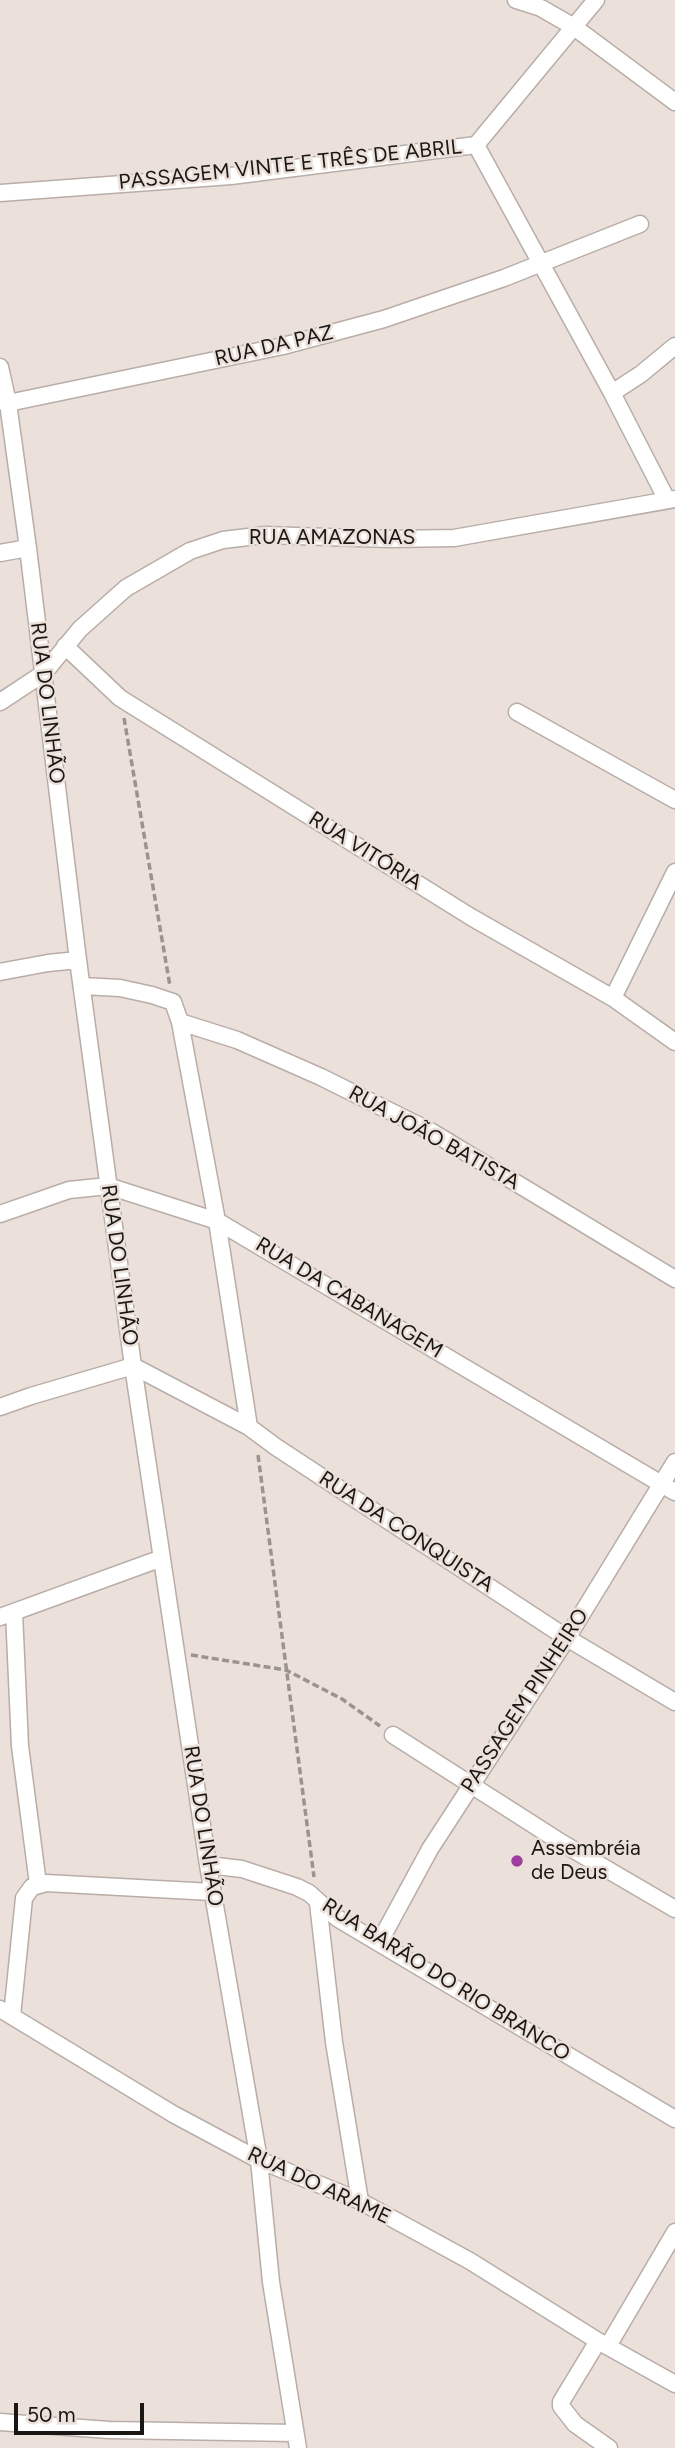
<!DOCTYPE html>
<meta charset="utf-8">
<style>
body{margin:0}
#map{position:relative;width:675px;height:2448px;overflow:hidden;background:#ece1da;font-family:Figtree,sans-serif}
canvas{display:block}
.scale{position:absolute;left:14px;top:2403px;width:130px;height:32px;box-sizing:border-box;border:4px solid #1a1714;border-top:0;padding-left:9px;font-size:21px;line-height:24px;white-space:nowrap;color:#1a1714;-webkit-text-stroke:5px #ece1da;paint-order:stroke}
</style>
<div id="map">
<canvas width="675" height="2448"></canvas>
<div class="scale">50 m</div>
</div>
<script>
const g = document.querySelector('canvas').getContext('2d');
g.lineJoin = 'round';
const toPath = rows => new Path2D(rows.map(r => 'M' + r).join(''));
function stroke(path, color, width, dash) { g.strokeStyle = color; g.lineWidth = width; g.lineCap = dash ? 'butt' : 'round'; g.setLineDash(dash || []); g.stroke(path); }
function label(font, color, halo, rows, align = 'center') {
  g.font = font + ' Figtree,sans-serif'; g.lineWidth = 5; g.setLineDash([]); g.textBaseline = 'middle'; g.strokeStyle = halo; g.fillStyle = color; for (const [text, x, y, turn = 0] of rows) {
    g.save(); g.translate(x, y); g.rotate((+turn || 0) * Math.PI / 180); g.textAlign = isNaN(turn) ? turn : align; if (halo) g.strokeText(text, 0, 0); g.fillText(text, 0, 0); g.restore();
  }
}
const street = toPath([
 [516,0,541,8,574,27,675,102],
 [476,145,612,393,667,500],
 [0,193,231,176,476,145,596,0],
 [0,367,8,403,28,548,78,960,133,1366,208,1865,259,2160,271,2282,298,2448],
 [612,393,641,374,675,346],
 [0,401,8,403,283,346,384,319,504,278,640,224],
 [0,553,28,548],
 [65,646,120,698,471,917,613,998,675,1042],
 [0,702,44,673,80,629,126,588,190,551,223,540,265,535,390,539,454,538,675,499],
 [517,712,675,800],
 [0,972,48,963,78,960],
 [82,986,120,988,152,995,173,1002,180,1022,217,1221,249,1427],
 [613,998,675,872],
 [180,1022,237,1040,321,1077,432,1132,675,1279],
 [0,1214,69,1190,108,1186,217,1221,675,1492],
 [0,1407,31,1396,133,1366,249,1427,276,1447,567,1638,675,1702],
 [14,1612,20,1746,38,1884],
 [0,1617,162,1558],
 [393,1735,562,1843,675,1909],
 [208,1865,242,1869,297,1887,309,1893,337,1918,675,2119],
 [318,1903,334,2042,360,2201],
 [379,1943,430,1849,567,1638,675,1462],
 [0,2009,173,2114,259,2160,360,2201,470,2261,598,2341,675,2384],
 [12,2016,24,1898,32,1887,46,1883,212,1892],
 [598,2341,561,2402,561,2406,575,2424,609,2448],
 [608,2346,675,2232],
 [0,2422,109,2430,295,2433]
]);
stroke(street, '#b8ada7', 19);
stroke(toPath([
 [124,718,170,986],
 [258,1455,314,1877],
 [191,1655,286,1670,342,1699,380,1726]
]), '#9b938e', 3.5, [7, 3.5]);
stroke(street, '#fff', 16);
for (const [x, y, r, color] of [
 [517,1861,7,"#9f3da3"]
]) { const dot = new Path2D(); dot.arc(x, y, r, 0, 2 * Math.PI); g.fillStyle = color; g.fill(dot); stroke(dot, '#ece1da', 2.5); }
label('21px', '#1a1714', '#ece1da', [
 ["PASSAGEM VINTE E TRÊS DE ABRIL",290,165,-6],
 ["RUA DA PAZ",274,346,-13],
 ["RUA AMAZONAS",332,538],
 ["RUA DO LINHÃO",47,703,83],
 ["RUA VITÓRIA",365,851,32],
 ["RUA JOÃO BATISTA",434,1138,29],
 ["RUA DO LINHÃO",119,1265,82],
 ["RUA DA CABANAGEM",349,1298,31],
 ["RUA DA CONQUISTA",406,1532,33],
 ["PASSAGEM PINHEIRO",525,1701,-57],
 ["RUA DO LINHÃO",203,1826,81],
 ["RUA BARÃO DO RIO BRANCO",446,1980,32],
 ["RUA DO ARAME",319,2186,25]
]);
label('21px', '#1a1714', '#ece1da', [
 ["Assembréia",531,1849],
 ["de Deus",531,1873]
], 'left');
</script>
